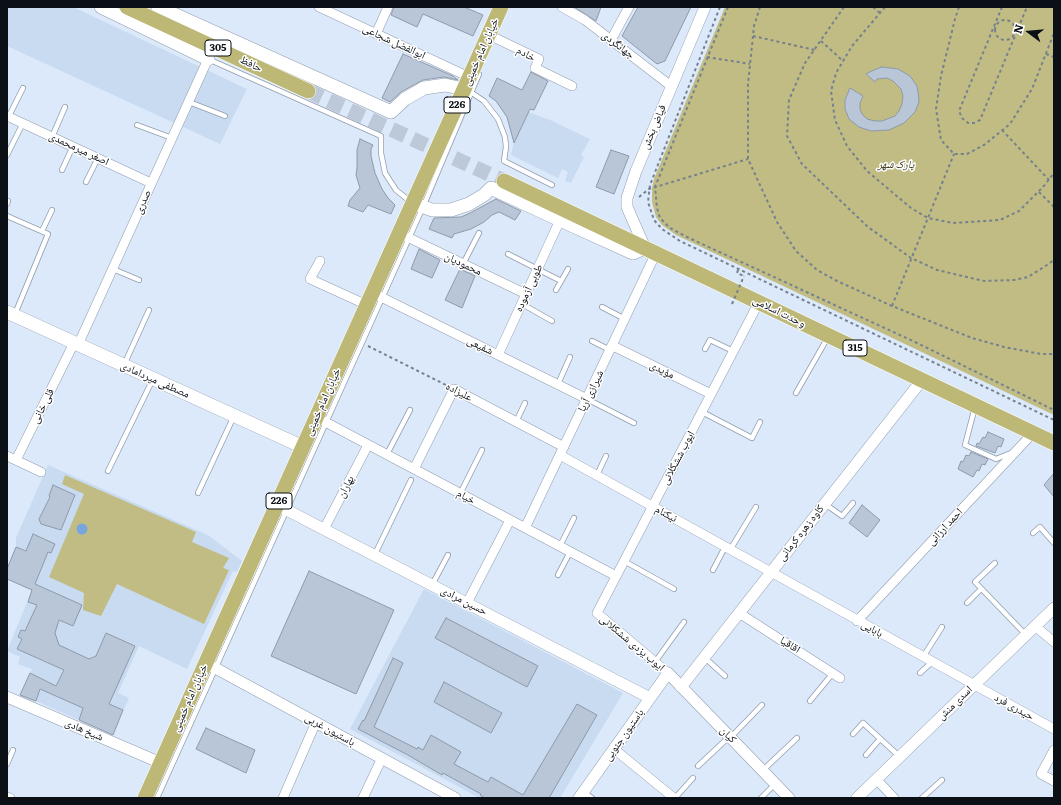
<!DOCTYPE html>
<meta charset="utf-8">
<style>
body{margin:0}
#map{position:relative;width:1061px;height:805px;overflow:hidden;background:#dce9fb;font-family:Literata,serif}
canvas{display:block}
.frame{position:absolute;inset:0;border:8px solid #0b1016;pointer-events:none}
.north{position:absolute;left:1009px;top:12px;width:40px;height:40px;-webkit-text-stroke:3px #fff;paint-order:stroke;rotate:286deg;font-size:11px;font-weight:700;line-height:16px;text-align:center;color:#0b1016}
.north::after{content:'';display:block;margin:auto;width:14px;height:18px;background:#0b1016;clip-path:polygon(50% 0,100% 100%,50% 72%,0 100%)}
</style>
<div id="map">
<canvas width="1061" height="805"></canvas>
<div class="frame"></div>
<div class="north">N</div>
</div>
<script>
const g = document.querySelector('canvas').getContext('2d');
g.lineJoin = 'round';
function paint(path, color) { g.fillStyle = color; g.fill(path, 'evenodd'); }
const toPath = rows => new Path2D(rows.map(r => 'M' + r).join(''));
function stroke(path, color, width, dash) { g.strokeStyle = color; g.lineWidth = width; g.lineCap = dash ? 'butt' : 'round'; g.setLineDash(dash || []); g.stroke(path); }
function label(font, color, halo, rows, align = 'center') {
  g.font = font + ' Literata,"Noto Naskh Arabic",serif'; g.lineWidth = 3; g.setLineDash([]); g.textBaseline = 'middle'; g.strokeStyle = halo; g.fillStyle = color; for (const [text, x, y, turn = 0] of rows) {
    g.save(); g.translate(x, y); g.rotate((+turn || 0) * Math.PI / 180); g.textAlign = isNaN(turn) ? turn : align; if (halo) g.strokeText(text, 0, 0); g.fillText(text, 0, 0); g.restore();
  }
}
paint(toPath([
 [7,7,73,7,247,89,220,144,7,46],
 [528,112,550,120,590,139,581,155,584,157,571,183,565,181,568,172,562,169,558,178,511,155,515,138],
 [48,465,208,535,242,561,237,572,233,571,187,669,139,646,118,693,129,698,113,735,36,701,30,702,20,697,32,669,18,664,20,657,7,651,32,590,7,579,7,569,16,547,16,538],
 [424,589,623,693,560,798,480,798,350,729]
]), '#c8dbf1');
paint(toPath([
 [725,7,1054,7,1054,415,676,235,662,225,656,217,652,202,652,188,654,179],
 [65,475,196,532,192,542,229,558,223,568,229,570,204,624,117,584,101,616,83,610,84,593,49,577,84,494,62,484]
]), '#c0bc83');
paint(toPath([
 '76.5 529a5.5 5.5 0 1 1 11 0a5.5 5.5 0 1 1-11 0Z'
]), '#79a5dd');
const building = toPath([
 [394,7,464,7,483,15,473,36,423,14,417,27,391,15,394,7],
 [574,7,601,7,596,21,574,7],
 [638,7,691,7,665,61,657,64,622,36,638,7],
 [403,54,453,76,458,80,444,77,423,80,401,92,390,102,382,98,403,54],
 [882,67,898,69,910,76,917,86,918,91,919,102,915,112,904,123,889,130,871,131,859,127,849,119,845,109,845,100,850,88,863,96,860,103,860,109,862,114,867,119,875,121,882,121,895,116,899,111,902,104,903,96,901,89,893,81,887,78,877,79,875,82,866,74,874,70,882,67],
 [531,72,548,81,534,110,530,109,514,143,507,117,496,101,489,96,497,78,522,90,531,72],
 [360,139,373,145,371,149,371,156,375,173,382,189,388,198,395,205,391,214,368,205,363,212,348,206,350,200,360,188,356,175,357,168,357,150,360,139],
 [611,150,629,156,614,194,596,187,611,150],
 [496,199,521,211,515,220,499,212,492,215,484,222,471,229,454,234,452,238,429,229,434,218,461,217,470,213,496,199],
 [419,249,440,260,432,278,411,269,419,249],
 [460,269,475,276,462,308,445,300,460,269],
 [988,432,1004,439,1001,447,998,446,995,453,976,446,977,443,979,444,983,437,985,438,988,432],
 [971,452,988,459,985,465,982,464,979,471,977,470,973,477,958,469,961,461,963,462,966,455,969,456,971,452],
 [1054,473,1054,497,1044,485,1054,473],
 [53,485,75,495,61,530,41,524,39,519,50,497,49,496,53,485],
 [862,505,880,520,867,537,849,523,862,505],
 [33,534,55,544,51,553,48,552,35,584,82,605,73,626,59,620,55,633,59,645,89,659,96,656,106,633,135,646,109,704,123,710,113,735,79,720,83,708,40,689,36,701,20,695,30,673,56,686,64,670,17,649,22,639,18,637,21,630,25,631,37,605,28,602,32,590,7,579,7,569,16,547,26,551,33,534],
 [309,571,394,610,356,694,271,656,309,571],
 [446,618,538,666,527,687,435,638,446,618],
 [393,658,403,663,374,727,417,749,418,747,423,750,431,735,461,752,454,764,488,782,491,777,523,795,577,704,597,715,549,798,485,798,480,795,481,794,443,773,442,775,408,755,358,729,363,720,364,721,393,658],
 [444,682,502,713,491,733,434,702,444,682],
 [206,728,255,750,246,773,196,749,206,728]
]);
paint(building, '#b9c6d7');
stroke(building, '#8e9aaa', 1);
stroke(toPath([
 [308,91,504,181]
]), '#bdc8d9', 15, [15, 8]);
const service = toPath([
 [208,59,381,136,381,153,385,173,396,190,411,202],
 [469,91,484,101,498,119,505,137,506,147,504,161,552,185],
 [189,102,225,116],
 [9,116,23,88],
 [137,125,172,138],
 [52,137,65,107],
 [7,155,23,123],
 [62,170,73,146],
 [86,182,98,158],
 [7,204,8,201],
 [7,216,48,234,15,314],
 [42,231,52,210],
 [508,254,561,281],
 [463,264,479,233],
 [113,269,139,280],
 [556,290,568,269],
 [522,304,552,321],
 [602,307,625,319],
 [592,341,610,350],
 [705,349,710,340,733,351],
 [124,365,149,310],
 [558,384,570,357],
 [796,393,828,337],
 [587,399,634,423],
 [975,407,965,445,996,459,1011,453],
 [702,412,752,438,760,422],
 [516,422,525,403],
 [387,454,410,410],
 [108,471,153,379],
 [597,475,606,456],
 [198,493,234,416],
 [460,494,482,450],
 [825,504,842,516,853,503],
 [1033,533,1040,527,1054,543],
 [560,546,574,518],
 [730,550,756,507],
 [375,554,411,480],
 [624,561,674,589],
 [995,563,975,582,1026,635],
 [713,570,725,547],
 [558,575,570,552],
 [432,585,448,555],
 [967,603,981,589],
 [704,657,725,676],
 [923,657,942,627],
 [655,662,684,622],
 [920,673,932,662],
 [810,701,833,673],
 [853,734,863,723,899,756],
 [731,737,762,705],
 [866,755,880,739],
 [7,764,13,750],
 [698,766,729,737],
 [762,771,797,738],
 [584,792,592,798],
 [157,798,423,207,479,74],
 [675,798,693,778],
 [761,798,775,784],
 [922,798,942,780]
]);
const minor = toPath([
 [319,7,469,77],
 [562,7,585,20,671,86],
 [376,34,388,7],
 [489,35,539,59,535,68,572,86],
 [611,40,629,7],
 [7,116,151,183],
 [399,233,526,294],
 [320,261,310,279,367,305],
 [373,293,587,399],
 [78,345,208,59],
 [613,346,711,394],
 [498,355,560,220],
 [316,417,616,576],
 [560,455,1054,729],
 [7,456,41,472],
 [16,460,74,343],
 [414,469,454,389,564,447],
 [525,528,656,253],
 [324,529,368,445],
 [467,603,508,524],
 [739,613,840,678],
 [857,621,1033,433],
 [1035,626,1054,642],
 [668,673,597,613,759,302],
 [614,749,674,798],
 [1054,750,1041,774,1054,781],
 [876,779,894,798],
 [7,797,10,798],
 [283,798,316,722],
 [363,798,382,758]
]);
const tertiary = toPath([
 [645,248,627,207,627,198,636,171,705,7],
 [277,505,650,698],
 [206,663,455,798],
 [681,687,922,380],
 [7,697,161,763],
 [579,798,668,673,789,798],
 [857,798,1054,608]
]);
const secondary = toPath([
 [101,7,208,59],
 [158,7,391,112,405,99,424,88,445,85,464,89],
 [413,203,432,210,451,210,469,204,484,195,491,188,560,220,633,253,645,248],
 [7,312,303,447]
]);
const primary = toPath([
 [127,7,308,91],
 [504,181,1054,443],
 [145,798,501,7]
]);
stroke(service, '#909dad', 6);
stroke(minor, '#909dad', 10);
stroke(tertiary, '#909dad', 12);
stroke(secondary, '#909dad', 14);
stroke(primary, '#fff', 16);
stroke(toPath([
 [720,7,650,185,648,202,654,220,662,229,680,241,1054,420],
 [728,7,655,187,657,208,660,218,670,228,687,237,915,342,1054,410],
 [760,7,754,26,748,84,748,159,777,222,796,251,817,270,837,281,892,306,972,338,1004,347,1041,354,1054,354],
 [844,7,805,63,789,100,787,136,802,164,868,227,911,258,937,270,984,281,1014,280,1028,277,1047,265,1054,260],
 [873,7,880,13],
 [885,7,852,46,836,73,831,91,835,120,847,146,867,171,911,208,928,218,953,223,1000,220,1019,211,1043,187,1054,173],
 [959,7,955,19,941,76,936,109,941,140,954,154,967,154,984,145,1010,124,1032,89,1054,33],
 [1002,7,959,111,962,118,968,123,974,123,980,120,1027,7],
 '995 30a10 10 0 1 1 20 0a10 10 0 1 1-20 0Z',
 [753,36,815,50],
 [821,41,843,61],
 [1046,54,1054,57],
 [707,57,750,64],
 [1002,130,1049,180],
 [1039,192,1054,207],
 [639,197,649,189,748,159],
 [738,270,737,273,744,276],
 [892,306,954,154],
 [368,346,446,385]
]), '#77818d', 2, [3, 3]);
stroke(service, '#fff', 4.5);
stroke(minor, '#fff', 9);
stroke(tertiary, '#fff', 11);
stroke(secondary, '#fff', 13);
stroke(primary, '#beb877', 15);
stroke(toPath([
 [732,304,744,276]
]), '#77818d', 2, [3, 3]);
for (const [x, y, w] of [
 [218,48,26],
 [457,105,26],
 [855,348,24],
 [279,501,26]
]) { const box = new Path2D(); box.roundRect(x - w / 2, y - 8, w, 16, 3); g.fillStyle = '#fff'; g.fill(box); stroke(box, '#0b1016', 1); }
label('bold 10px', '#0b1016', null, [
 ["305",218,48],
 ["226",457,105],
 ["315",855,348],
 ["226",279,501]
]);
label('11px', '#0b1016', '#fff', [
 ["ابوالفضل شجاعی",394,42,25],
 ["جهانگردی",618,45,37],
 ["خیابان امام خمینی",481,52,-66],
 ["خادم",526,54,28],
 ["حافظ",251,64,25],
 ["فیاض بخش",654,127,-67],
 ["اصغر میرمحمدی",79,149,25],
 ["صدری",143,202,-66],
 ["محمودیان",463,264,25],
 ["طوبی آزموده",529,288,-65],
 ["وحدت اسلامی",779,312,26],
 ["شفیعی",480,346,26],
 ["مؤیدی",662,370,26],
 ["مصطفی میردامادی",155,380,24],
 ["شیرازی آریا",591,391,-64],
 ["علیزاده",459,392,27],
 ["خیابان امام خمینی",323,402,-66],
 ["قلی خانی",43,406,-63],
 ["ایوب ششکلانی",678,458,-62],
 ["بهاران",346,487,-63],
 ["خیام",466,497,28],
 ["نیکنام",666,514,29],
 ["احمد ارزانی",945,527,-47],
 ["کاوه زهره کرمانی",801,533,-52],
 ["حسین مرادی",464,601,27],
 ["بابایی",872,629,29],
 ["ایوب یزدی ششکلانی",632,643,40],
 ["اقاقیا",790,645,32],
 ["خیابان امام خمینی",190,698,-66],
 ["اسدی منش",955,703,-44],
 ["حیدری فرد",1014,707,29],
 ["شیخ هادی",84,730,23],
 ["باستیون غربی",330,730,29],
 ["باستیون جنوبی",624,735,-55],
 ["کیان",728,735,46]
]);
label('italic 11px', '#322f0e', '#fff', [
 ["پارک شهر",896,165]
]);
</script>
